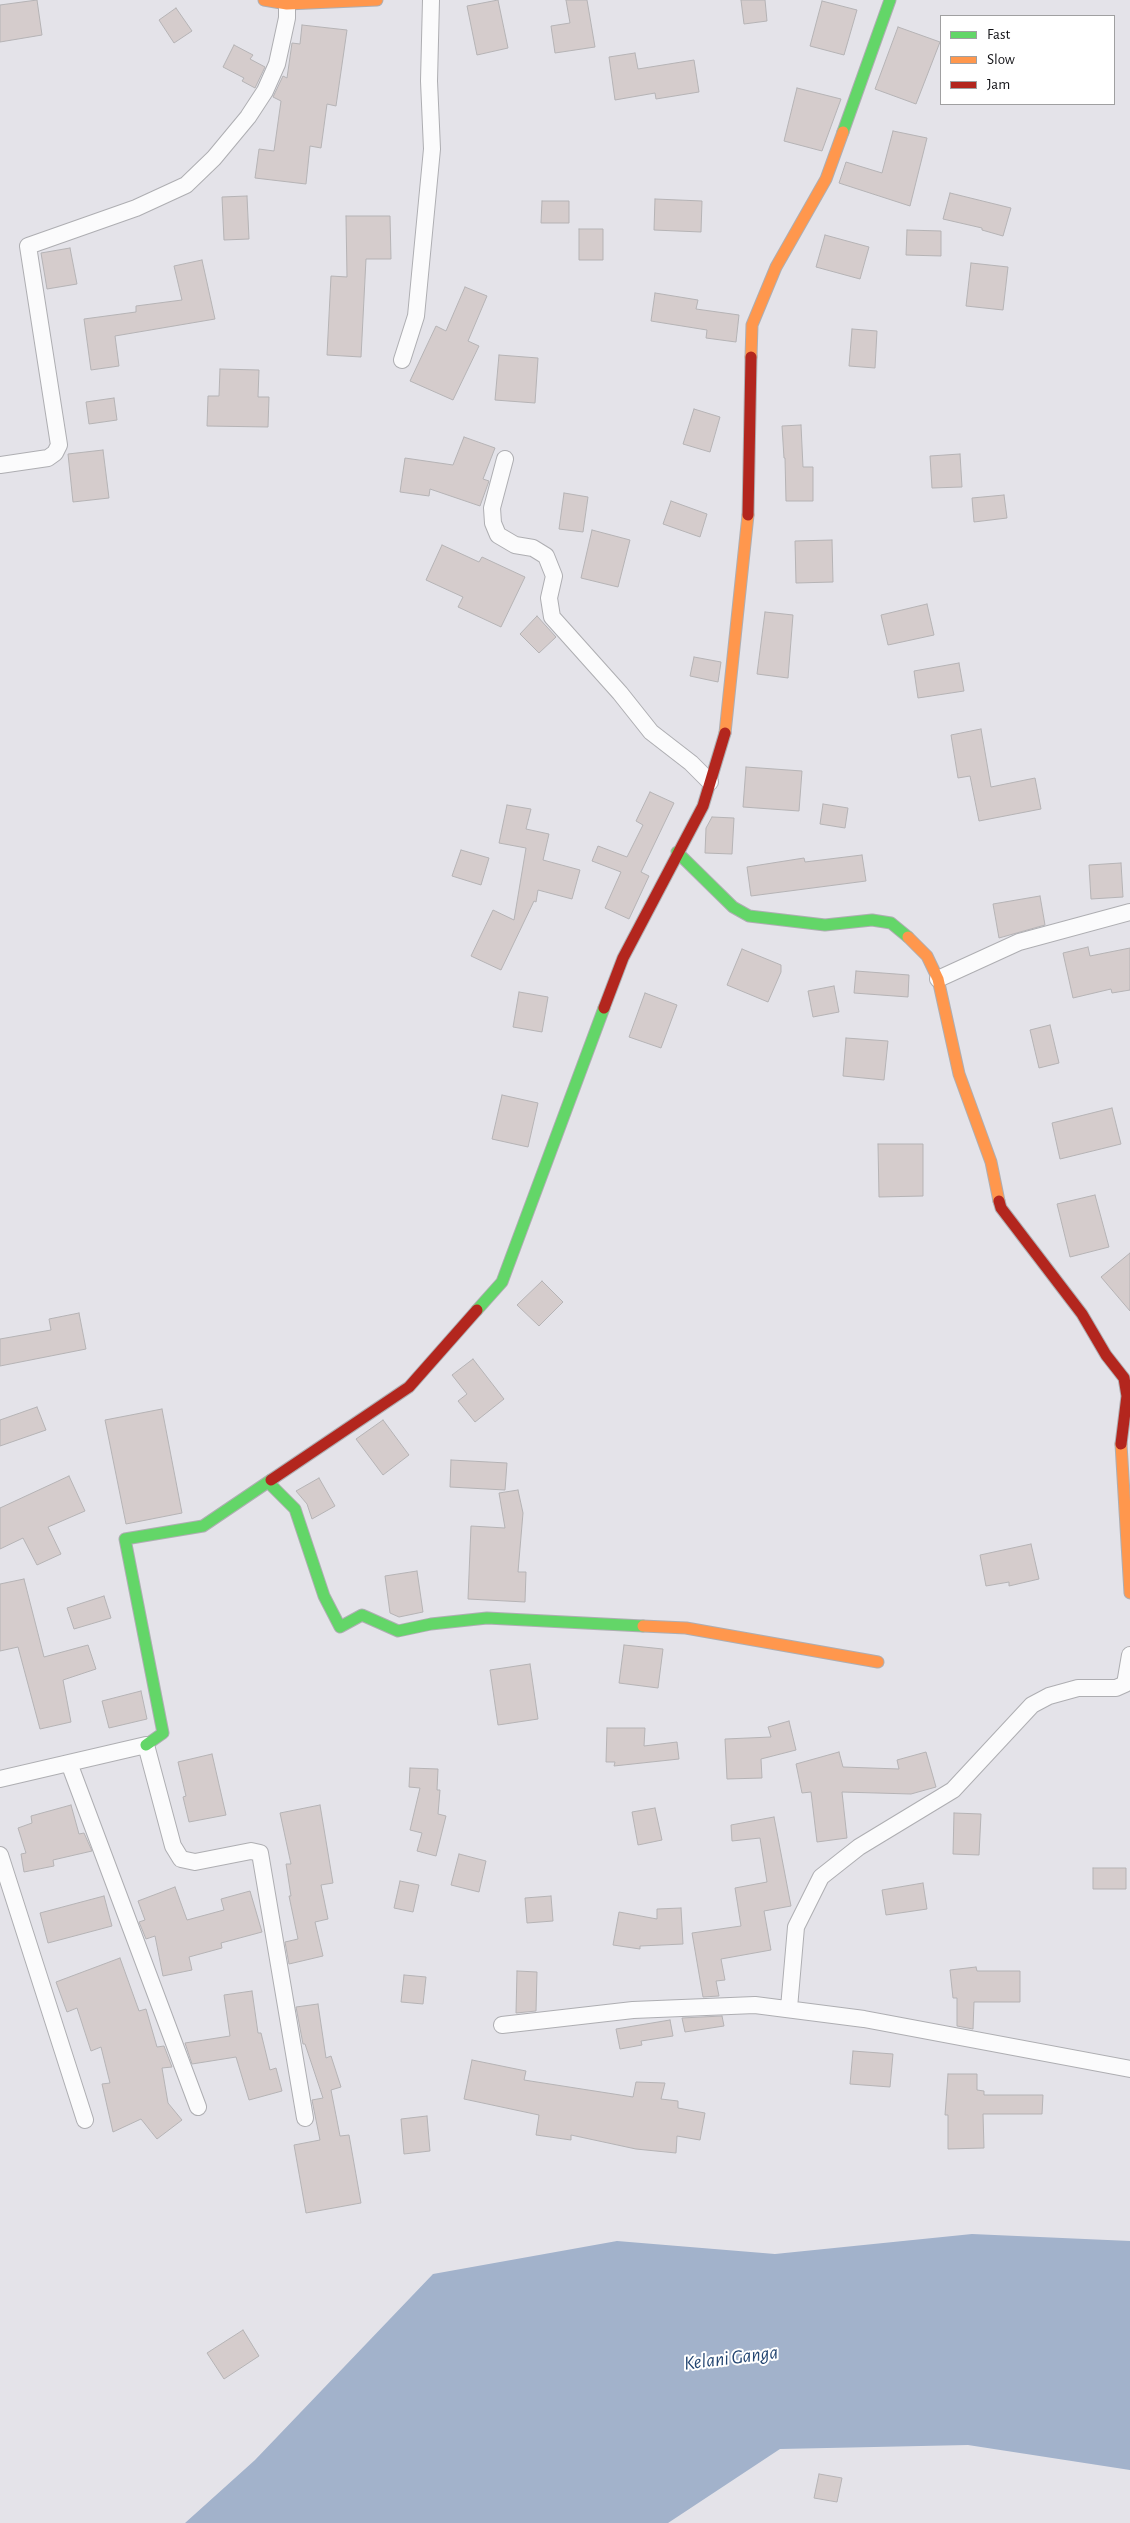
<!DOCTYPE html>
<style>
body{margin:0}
#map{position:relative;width:1130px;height:2523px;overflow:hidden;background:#e4e3e9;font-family:"Alegreya Sans",sans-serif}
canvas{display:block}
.legend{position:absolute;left:940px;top:15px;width:175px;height:90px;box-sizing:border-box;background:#fff;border:1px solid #a0a0a1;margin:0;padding:6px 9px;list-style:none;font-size:15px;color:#111115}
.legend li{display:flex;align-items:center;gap:10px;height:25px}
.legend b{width:25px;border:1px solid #a0a0a1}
</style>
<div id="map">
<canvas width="1130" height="2523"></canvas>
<ul class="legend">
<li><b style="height:6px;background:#63d668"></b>Fast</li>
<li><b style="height:6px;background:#ff974d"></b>Slow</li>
<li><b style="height:6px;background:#b3261e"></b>Jam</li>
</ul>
</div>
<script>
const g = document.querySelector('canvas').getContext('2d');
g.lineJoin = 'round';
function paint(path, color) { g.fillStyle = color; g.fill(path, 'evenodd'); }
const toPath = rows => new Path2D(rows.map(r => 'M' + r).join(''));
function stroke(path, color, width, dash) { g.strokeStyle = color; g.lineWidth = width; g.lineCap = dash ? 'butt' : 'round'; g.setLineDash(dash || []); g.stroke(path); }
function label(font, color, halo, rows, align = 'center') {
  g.font = font + ' "Alegreya Sans",sans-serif'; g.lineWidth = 4; g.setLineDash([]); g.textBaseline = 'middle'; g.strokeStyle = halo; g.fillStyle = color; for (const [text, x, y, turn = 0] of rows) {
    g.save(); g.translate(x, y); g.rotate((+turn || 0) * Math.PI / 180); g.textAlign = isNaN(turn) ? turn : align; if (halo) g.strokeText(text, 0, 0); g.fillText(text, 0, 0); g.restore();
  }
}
paint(toPath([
 [972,2234,1130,2241,1130,2470,968,2445,780,2449,668,2523,185,2523,255,2460,433,2274,617,2241,775,2254]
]), '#a2b2cb');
const building = toPath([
 [37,0,42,35,0,42,0,5,37,0],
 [498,0,508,48,477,55,467,6,498,0],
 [566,0,587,0,595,47,555,53,551,26,570,23,566,0],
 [741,0,765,0,767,21,744,24,741,0],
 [822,1,857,10,844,55,810,46,822,1],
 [176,8,192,31,174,43,159,20,176,8],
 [302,25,347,30,336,106,327,104,321,148,310,146,306,184,255,178,259,149,274,151,281,101,273,97,283,76,287,78,292,43,300,44,302,25],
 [898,27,940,42,916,104,875,89,898,27],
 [234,45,253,55,250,59,265,67,255,88,242,81,244,78,223,67,234,45],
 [635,53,638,69,694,60,699,92,656,99,655,93,615,100,609,57,635,53],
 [797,88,841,99,822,151,784,141,797,88],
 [893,131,927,138,910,206,839,183,846,162,882,173,893,131],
 [950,193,1011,208,1003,236,982,230,982,228,943,219,950,193],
 [247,196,249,239,224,240,222,197,247,196],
 [655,199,702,201,701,232,654,230,655,199],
 [542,201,569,201,569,223,541,223,542,201],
 [346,216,390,216,391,259,366,259,361,357,327,355,331,276,347,277,346,216],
 [579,229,603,229,603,260,579,260,579,229],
 [907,230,941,231,941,256,906,255,907,230],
 [825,235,869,247,860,279,816,267,825,235],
 [70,248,77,284,47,289,41,253,70,248],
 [202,260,215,319,115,336,119,366,91,370,84,319,136,312,136,306,182,300,174,266,202,260],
 [971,263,1008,267,1003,310,966,306,971,263],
 [465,287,487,296,468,341,479,346,453,400,410,381,436,326,446,331,465,287],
 [655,293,698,300,696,309,739,315,736,342,706,338,707,330,651,321,655,293],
 [852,329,877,331,875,368,849,366,852,329],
 [499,355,538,358,535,403,495,400,499,355],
 [220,369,259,370,258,397,269,397,268,427,207,426,208,396,219,396,220,369],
 [114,398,117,420,89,424,86,402,114,398],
 [694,409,720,417,710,452,683,444,694,409],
 [801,425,803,467,813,467,813,501,786,501,785,458,784,458,782,426,801,425],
 [464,437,495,448,483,479,489,481,480,506,430,489,429,496,400,492,405,458,453,465,464,437],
 [103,450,109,498,73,502,68,454,103,450],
 [960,454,962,487,932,488,930,456,960,454],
 [564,493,588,497,583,532,559,529,564,493],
 [1004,495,1007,518,974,522,972,498,1004,495],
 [671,501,707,514,700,537,663,524,671,501],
 [592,530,630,540,618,587,581,578,592,530],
 [832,540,833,582,796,583,795,541,832,540],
 [442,545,479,562,482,557,525,577,501,627,458,607,463,597,426,580,442,545],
 [927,604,934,635,888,645,881,615,927,604],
 [765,612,793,615,788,678,757,674,765,612],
 [537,616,556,637,539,653,520,634,537,616],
 [694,657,721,662,718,682,690,676,694,657],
 [959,663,964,691,918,698,914,671,959,663],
 [981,729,991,787,1035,778,1041,809,979,821,970,776,958,778,951,735,981,729],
 [746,767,802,771,799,811,743,807,746,767],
 [650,792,674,803,641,872,649,876,629,919,605,908,621,872,592,861,598,846,627,857,643,825,636,821,650,792],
 [823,804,848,808,845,828,820,824,823,804],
 [507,805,531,809,526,829,549,834,543,860,580,870,572,899,538,890,536,902,534,901,501,970,471,956,493,910,514,920,526,848,499,843,507,805],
 [712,817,734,818,732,854,705,853,706,828,712,817],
 [461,850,489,858,481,885,452,876,461,850],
 [862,855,866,881,751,896,747,867,804,858,805,862,862,855],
 [1121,863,1123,897,1091,899,1089,865,1121,863],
 [1040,896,1045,925,999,938,993,904,1040,896],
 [1088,947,1090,956,1130,948,1130,990,1112,993,1111,989,1073,998,1063,953,1088,947],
 [742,949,781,965,781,972,768,1002,727,985,742,949],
 [856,971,909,975,908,997,854,993,856,971],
 [834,986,839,1012,813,1017,808,991,834,986],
 [519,992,548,997,542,1032,513,1027,519,992],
 [645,993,677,1005,661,1048,629,1037,645,993],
 [1050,1025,1059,1063,1039,1068,1030,1030,1050,1025],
 [846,1038,888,1041,884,1080,843,1076,846,1038],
 [502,1095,538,1103,528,1147,492,1139,502,1095],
 [1112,1108,1121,1144,1060,1159,1052,1123,1112,1108],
 [878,1144,923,1144,923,1196,879,1197,878,1144],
 [1095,1195,1109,1247,1070,1257,1057,1204,1095,1195],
 [1130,1253,1130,1311,1101,1277,1130,1253],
 [542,1281,563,1302,539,1326,517,1305,542,1281],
 [79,1313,86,1349,0,1366,0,1339,51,1330,49,1319,79,1313],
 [473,1359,504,1399,475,1422,458,1401,467,1394,452,1375,473,1359],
 [37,1407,46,1430,0,1446,0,1420,37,1407],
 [162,1409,182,1513,126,1524,105,1420,162,1409],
 [383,1420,409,1455,383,1475,356,1439,383,1420],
 [451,1460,507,1463,505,1490,450,1487,451,1460],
 [69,1476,85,1511,48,1527,61,1554,37,1565,23,1538,0,1549,0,1508,69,1476],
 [319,1478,335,1506,312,1519,307,1504,296,1491,319,1478],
 [518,1490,523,1513,518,1572,526,1572,525,1602,468,1599,471,1526,505,1528,499,1493,518,1490],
 [1031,1544,1039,1579,1009,1586,1009,1582,986,1586,980,1555,1031,1544],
 [417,1571,423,1612,399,1617,390,1613,385,1576,417,1571],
 [24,1579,44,1657,88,1645,96,1669,63,1680,71,1722,40,1729,18,1647,0,1651,0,1584,24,1579],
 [104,1596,111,1618,74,1629,67,1608,104,1596],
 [624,1645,663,1649,658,1688,619,1683,624,1645],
 [530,1664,538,1719,498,1725,490,1670,530,1664],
 [141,1691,147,1719,109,1728,102,1701,141,1691],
 [789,1721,796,1750,761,1759,762,1778,727,1779,725,1739,771,1737,768,1727,789,1721],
 [607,1728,645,1728,644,1746,677,1742,679,1759,614,1766,615,1762,606,1762,607,1728],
 [839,1752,843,1767,899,1769,897,1760,926,1752,936,1787,911,1794,842,1792,847,1838,817,1842,811,1792,802,1793,796,1764,839,1752],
 [212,1754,226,1815,189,1822,183,1797,186,1796,178,1762,212,1754],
 [410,1768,438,1769,437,1790,440,1790,438,1814,446,1816,436,1856,417,1851,422,1833,410,1830,420,1788,409,1787,410,1768],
 [71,1805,79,1834,84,1833,92,1851,53,1860,54,1866,24,1872,21,1854,26,1853,18,1828,32,1823,31,1816,71,1805],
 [320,1805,333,1883,321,1885,328,1919,315,1922,323,1956,289,1964,285,1942,298,1939,289,1896,291,1896,286,1864,291,1864,280,1813,320,1805],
 [655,1808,662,1840,638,1845,632,1812,655,1808],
 [954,1813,981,1814,979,1855,953,1854,954,1813],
 [774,1817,791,1906,764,1911,771,1950,721,1959,725,1980,716,1981,719,1996,703,1997,692,1933,741,1926,735,1888,767,1882,760,1838,732,1841,731,1825,774,1817],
 [459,1854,486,1861,479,1892,451,1885,459,1854],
 [1093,1868,1126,1868,1126,1889,1093,1889,1093,1868],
 [400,1881,419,1885,413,1912,394,1908,400,1881],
 [923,1883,927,1909,886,1915,882,1890,923,1883],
 [175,1887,187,1920,224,1910,221,1899,250,1891,262,1932,221,1943,222,1948,189,1957,192,1970,163,1976,155,1936,146,1939,139,1922,145,1920,138,1901,175,1887],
 [104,1896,112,1926,48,1943,40,1913,104,1896],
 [551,1896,553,1921,527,1923,525,1898,551,1896],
 [681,1908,683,1944,640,1946,640,1949,613,1945,619,1912,657,1919,657,1909,681,1908],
 [120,1958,139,2011,146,2009,157,2047,164,2046,172,2067,162,2068,168,2103,182,2120,157,2139,141,2119,113,2132,102,2084,110,2083,101,2047,91,2051,77,2008,67,2012,56,1982,120,1958],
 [976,1967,977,1971,1020,1971,1020,2002,974,2002,973,2029,957,2026,957,1998,953,1998,950,1970,976,1967],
 [517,1971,537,1972,536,2011,516,2013,517,1971],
 [404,1975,426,1977,423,2004,401,2002,404,1975],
 [252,1991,258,2033,261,2033,270,2070,276,2068,282,2091,249,2100,236,2057,192,2064,185,2043,230,2036,224,1995,252,1991],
 [318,2004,326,2058,331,2056,341,2087,331,2090,340,2136,349,2135,361,2203,306,2213,294,2145,320,2140,312,2100,323,2098,305,2044,303,2044,296,2007,318,2004],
 [722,2016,724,2026,685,2032,682,2018,722,2016],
 [670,2020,673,2036,641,2041,642,2045,620,2049,616,2029,670,2020],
 [853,2051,893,2054,890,2087,850,2084,853,2051],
 [472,2060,526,2071,524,2080,633,2097,636,2082,665,2083,661,2099,678,2101,678,2108,705,2113,700,2140,677,2136,676,2153,636,2149,571,2135,571,2140,536,2135,539,2115,464,2099,472,2060],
 [948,2074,977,2074,977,2090,984,2091,984,2095,1043,2095,1042,2114,983,2114,984,2148,948,2149,948,2115,945,2115,948,2074],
 [427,2116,430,2151,404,2154,401,2119,427,2116],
 [243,2330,259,2356,224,2379,207,2353,243,2330],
 [819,2474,842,2478,837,2502,814,2498,819,2474]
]);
paint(building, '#d5cccc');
stroke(building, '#b5b3b5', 1);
const street = toPath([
 [402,360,416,316,432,149,429,81,431,0],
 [505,459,492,508,493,523,498,535,515,545,533,548,546,556,554,576,549,598,552,617,620,693,651,732,691,763,710,782],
 [0,465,48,458,55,453,59,445,28,246,136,208,186,185,214,158,248,117,265,91,277,64,287,18,287,4],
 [938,979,1019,942,1130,912],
 [69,1763,198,2107],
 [0,1779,146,1745,173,1846,181,1859,195,1862,251,1851,260,1853,305,2118],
 [0,1855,85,2120],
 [789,2008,796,1927,821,1877,859,1847,953,1790,1032,1705,1049,1696,1078,1688,1116,1688,1125,1684,1130,1655],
 [502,2025,633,2010,755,2005,864,2019,1130,2069]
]);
const fast = toPath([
 [843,132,890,0],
 [677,852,733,907,749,916,825,925,872,920,891,923,908,937],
 [477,1310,502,1282,604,1008],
 [268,1482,295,1509,324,1596,340,1627,362,1615,398,1631,431,1624,487,1618,643,1626],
 [146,1745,163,1733,125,1539,203,1526,271,1480]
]);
const slow = toPath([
 [264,0,287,4,377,0],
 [751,357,752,325,776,267,826,179,843,132],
 [725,733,748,515],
 [908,937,927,956,938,979,959,1074,991,1162,999,1201],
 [1121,1444,1130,1593],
 [643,1626,686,1628,878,1662]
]);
const jam = toPath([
 [748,515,751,357],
 [604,1008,623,958,703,806,725,733],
 [999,1201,1001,1208,1082,1314,1106,1355,1124,1378,1127,1396,1121,1444],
 [271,1480,409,1387,477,1310]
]);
stroke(street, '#aeaeb2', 18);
stroke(fast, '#aeaeb2', 13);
stroke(slow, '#aeaeb2', 13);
stroke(jam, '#aeaeb2', 13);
stroke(street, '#fbfbfc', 16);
stroke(fast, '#63d668', 11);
stroke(slow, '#ff974d', 11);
stroke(jam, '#b3261e', 11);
label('italic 20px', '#244672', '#fff', [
 ["Kelani Ganga",731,2358,-7]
]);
</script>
